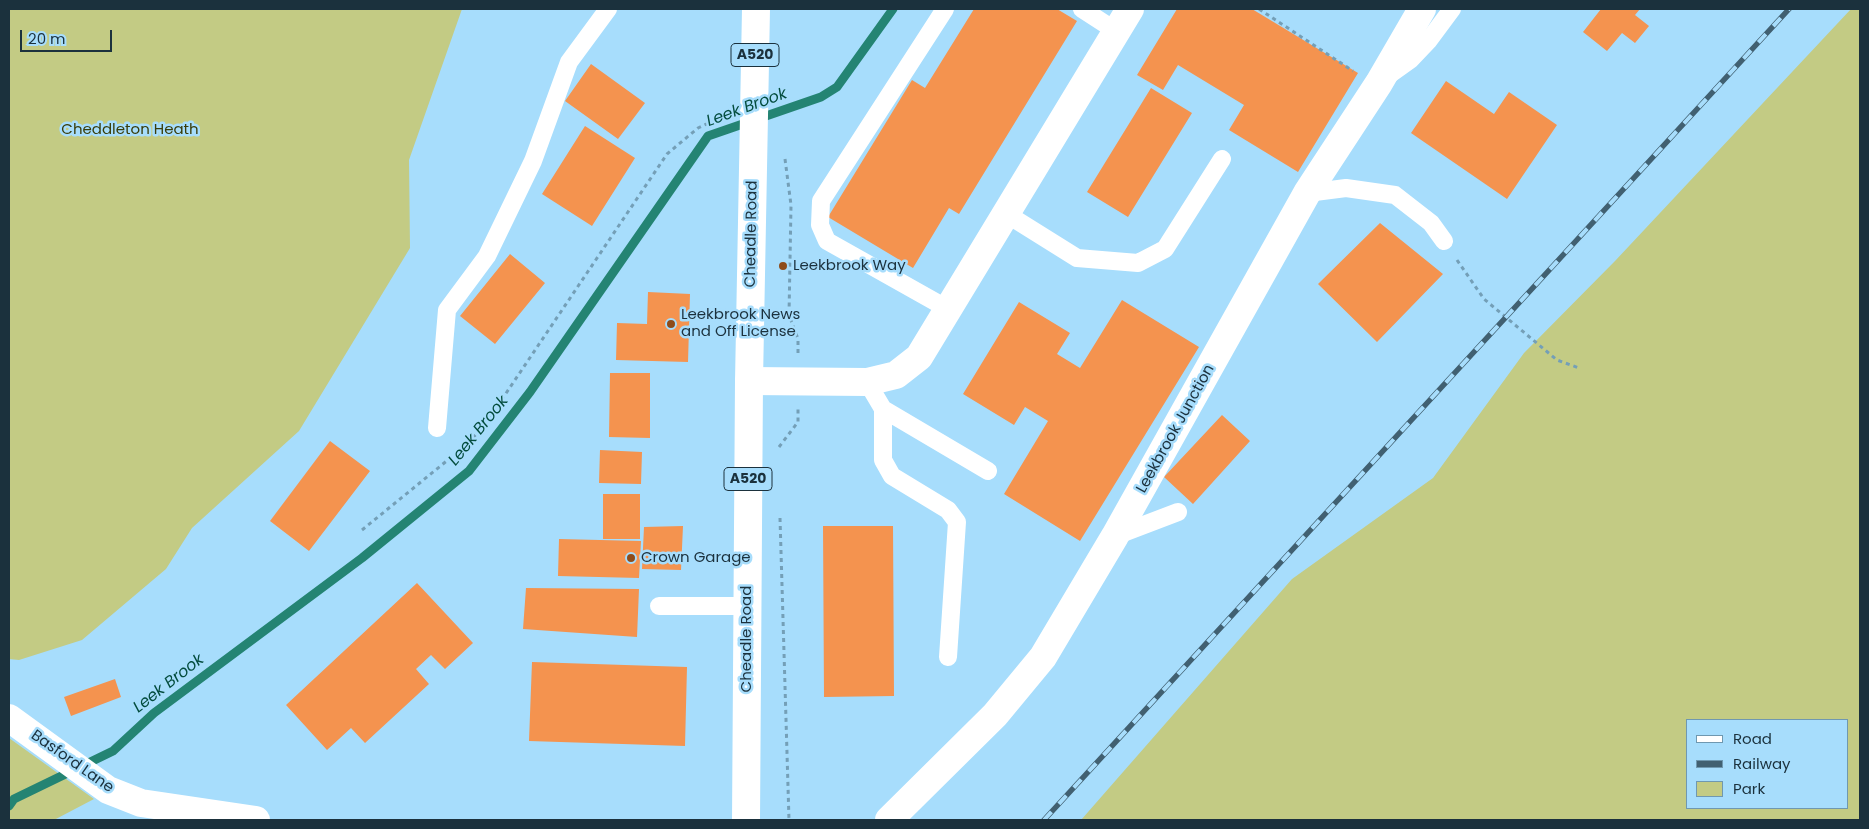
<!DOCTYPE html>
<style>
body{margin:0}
#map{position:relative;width:1869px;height:829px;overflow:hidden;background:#a7ddfc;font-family:Poppins,sans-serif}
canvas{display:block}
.frame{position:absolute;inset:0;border:10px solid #1b313d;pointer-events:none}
.legend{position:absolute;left:1686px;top:719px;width:162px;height:90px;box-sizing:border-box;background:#a7ddfc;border:1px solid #6f98b0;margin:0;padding:6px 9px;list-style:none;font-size:15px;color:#1b313d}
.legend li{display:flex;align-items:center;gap:10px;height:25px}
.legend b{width:25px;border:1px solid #6f98b0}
.scale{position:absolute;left:20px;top:30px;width:92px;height:22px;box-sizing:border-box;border:2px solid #1b313d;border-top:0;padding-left:6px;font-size:15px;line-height:18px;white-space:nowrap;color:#1b313d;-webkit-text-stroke:4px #a7ddfc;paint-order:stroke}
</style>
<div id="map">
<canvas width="1869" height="829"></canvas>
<div class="frame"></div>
<ul class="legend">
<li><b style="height:6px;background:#fff"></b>Road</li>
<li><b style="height:6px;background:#416071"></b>Railway</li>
<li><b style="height:14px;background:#c3cb84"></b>Park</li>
</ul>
<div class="scale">20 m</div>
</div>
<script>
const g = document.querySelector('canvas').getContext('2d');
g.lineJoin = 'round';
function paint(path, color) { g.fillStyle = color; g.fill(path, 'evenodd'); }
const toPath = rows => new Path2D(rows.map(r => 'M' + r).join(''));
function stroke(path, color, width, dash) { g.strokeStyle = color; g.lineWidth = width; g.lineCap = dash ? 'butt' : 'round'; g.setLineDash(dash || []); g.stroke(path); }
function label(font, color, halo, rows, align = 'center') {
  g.font = font + ' Poppins,sans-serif'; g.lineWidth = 5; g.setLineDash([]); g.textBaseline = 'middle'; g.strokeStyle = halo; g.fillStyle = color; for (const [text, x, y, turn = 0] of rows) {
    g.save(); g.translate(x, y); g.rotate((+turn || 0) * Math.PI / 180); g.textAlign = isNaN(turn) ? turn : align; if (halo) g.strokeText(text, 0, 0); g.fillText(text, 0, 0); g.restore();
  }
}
paint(toPath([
 [9,9,462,9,409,160,410,248,299,431,192,528,166,569,82,640,19,660,9,659],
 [1851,9,1860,9,1860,820,1081,820,1292,579,1433,478,1524,353,1615,261],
 [1688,720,1848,720,1848,808,1688,808],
 [9,738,94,799,54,820,9,820]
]), '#c3cb84');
stroke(toPath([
 [9,806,14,799,113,751,154,713,362,558,469,471,530,392,708,136,821,97,837,87,893,9]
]), '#248473', 9);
paint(toPath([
 [974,9,1057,9,1077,21,959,214,949,208,913,268,828,217,912,80,925,88],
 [1177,9,1252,9,1358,73,1298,172,1229,130,1244,105,1178,65,1163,90,1137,75],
 [1601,9,1640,9,1635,15,1649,26,1635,43,1622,33,1607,51,1583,32],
 [591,64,645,103,618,139,565,101],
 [1446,81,1494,114,1509,92,1557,125,1507,199,1411,133],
 [1151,88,1192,113,1128,217,1087,192],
 [585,126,635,158,592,226,542,194],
 [1380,223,1443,274,1377,342,1318,284],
 [510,254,545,283,495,344,460,316],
 [648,292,690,294,688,362,616,360,617,323,647,324],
 [1122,300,1199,347,1080,541,1004,494,1048,421,1025,407,1014,425,963,394,1019,302,1070,333,1057,354,1080,368],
 [610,373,650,373,650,438,609,437],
 [1222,415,1250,441,1193,504,1164,477],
 [330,441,370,471,309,551,270,521],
 [600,450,642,452,641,484,599,483],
 [603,494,640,494,640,539,603,539],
 [683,526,681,570,642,569,644,527],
 [823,526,893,526,894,696,824,697],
 [559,539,641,541,639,578,558,576],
 [417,583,473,643,445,669,431,655,416,669,429,684,365,743,351,728,327,750,286,705],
 [526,588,639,589,637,637,523,629],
 [532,662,687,667,685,746,529,741],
 [115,679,121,697,71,716,64,697]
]), '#f4934f');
stroke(toPath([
 [1259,9,1353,71],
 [785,159,791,205,789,315,798,339,798,353],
 [1457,260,1484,299,1557,360,1579,368],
 [779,447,798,422,798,409],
 [780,518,789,820],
 [362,530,465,446,484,426,667,154,698,128,724,116]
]), '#749fb7', 3, [4, 4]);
stroke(toPath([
 [945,9,821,201,820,225,827,241,948,309],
 [1082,9,1116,31],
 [1389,75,1410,60,1429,40,1452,9],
 [1307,193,1346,188,1395,195,1431,223,1444,241],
 [1005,213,1077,258,1138,263,1165,249,1222,159],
 [867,382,883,409,988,471],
 [883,409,883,460,892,476,948,510,957,522,948,657],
 [437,428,447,310,487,256,533,161,569,62,608,9],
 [1115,536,1178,512],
 [659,606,747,606]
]), '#fff', 18);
stroke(toPath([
 [749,381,867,382,896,375,919,357,1130,9],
 [9,718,108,790,141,803,256,820],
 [889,820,995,715,1043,657,1115,536,1307,193,1379,83,1422,9]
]), '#fff', 28);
stroke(toPath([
 [746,820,749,381,756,9]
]), '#fff', 28);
const rail = toPath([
 [1044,820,1789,9]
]);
stroke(rail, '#416071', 5.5);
stroke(rail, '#a7ddfc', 4, [11]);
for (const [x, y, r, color] of [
 [783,266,5,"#8e4c1a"],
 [671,324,5,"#8e4c1a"],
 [631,558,5,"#8e4c1a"]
]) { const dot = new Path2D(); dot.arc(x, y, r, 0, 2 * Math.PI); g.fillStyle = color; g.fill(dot); stroke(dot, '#a7ddfc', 2); }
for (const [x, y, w] of [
 [755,55,48],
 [748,479,48]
]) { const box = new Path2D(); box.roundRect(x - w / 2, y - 11.5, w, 23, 4); g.fillStyle = '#a7ddfc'; g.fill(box); stroke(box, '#1b313d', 1); }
label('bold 14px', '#1b313d', null, [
 ["A520",755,55],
 ["A520",748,479]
]);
label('15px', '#393d0a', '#a7ddfc', [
 ["Cheddleton Heath",130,130]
]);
label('15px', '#1b313d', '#a7ddfc', [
 ["Cheadle Road",752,234,-89],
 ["Leekbrook Junction",1176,429,-61],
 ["Cheadle Road",747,639,-90],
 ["Basford Lane",72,762,35]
]);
label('15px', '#1b313d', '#a7ddfc', [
 ["Leekbrook Way",793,266],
 ["Leekbrook News",681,315],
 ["and Off License",681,332],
 ["Crown Garage",641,558]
], 'left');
label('italic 16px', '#034c3d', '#a7ddfc', [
 ["Leek Brook",747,108,-20],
 ["Leek Brook",479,431,-51],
 ["Leek Brook",169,684,-38]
]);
</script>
